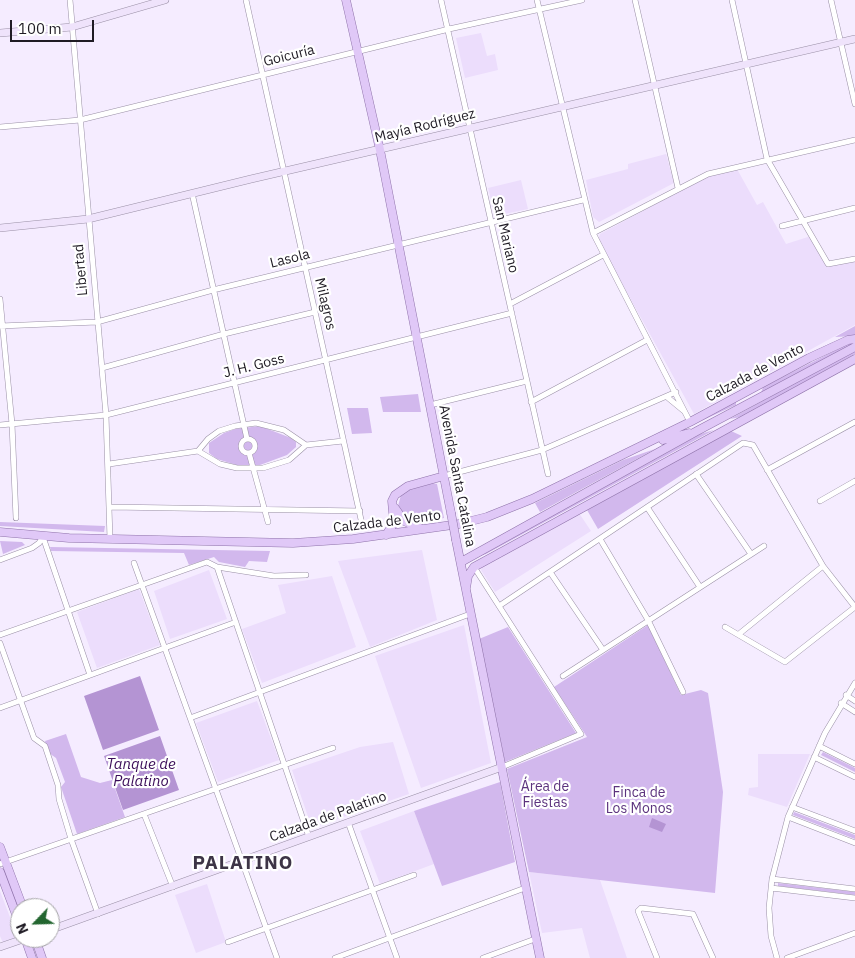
<!DOCTYPE html>
<meta charset="utf-8">
<style>
body{margin:0}
#map{position:relative;width:855px;height:958px;overflow:hidden;background:#f5ecff;font-family:"IBM Plex Sans",sans-serif}
canvas{display:block}
.north{position:absolute;left:10px;top:898px;width:50px;height:50px;box-sizing:border-box;background:#fff;border:1px solid #a5a4a7;border-radius:50%;rotate:246deg;font-size:14px;font-weight:700;line-height:20px;text-align:center;color:#1f1b24}
.north::after{content:'';display:block;margin:auto;width:18px;height:22px;background:#236630;clip-path:polygon(50% 0,100% 100%,50% 72%,0 100%)}
.scale{position:absolute;left:10px;top:20px;width:84px;height:22px;box-sizing:border-box;border:2px solid #1f1b24;border-top:0;padding-left:6px;font-size:15px;line-height:18px;white-space:nowrap;color:#1f1b24;-webkit-text-stroke:4px #fff;paint-order:stroke}
</style>
<div id="map">
<canvas width="855" height="958"></canvas>
<div class="north">N</div>
<div class="scale">100 m</div>
</div>
<script>
const g = document.querySelector('canvas').getContext('2d');
g.lineJoin = 'round';
function paint(path, color) { g.fillStyle = color; g.fill(path, 'evenodd'); }
const toPath = rows => new Path2D(rows.map(r => 'M' + r).join(''));
function stroke(path, color, width, dash) { g.strokeStyle = color; g.lineWidth = width; g.lineCap = dash ? 'butt' : 'round'; g.setLineDash(dash || []); g.stroke(path); }
function label(font, color, halo, rows, align = 'center') {
  g.font = font + ' "IBM Plex Sans",sans-serif'; g.lineWidth = 4.5; g.setLineDash([]); g.textBaseline = 'middle'; g.strokeStyle = halo; g.fillStyle = color; for (const [text, x, y, turn = 0] of rows) {
    g.save(); g.translate(x, y); g.rotate((+turn || 0) * Math.PI / 180); g.textAlign = isNaN(turn) ? turn : align; if (halo) g.strokeText(text, 0, 0); g.fillText(text, 0, 0); g.restore();
  }
}
paint(toPath([
 [481,33,487,56,495,54,498,70,465,78,456,38],
 [666,154,674,183,599,222,593,217,586,180,628,169,628,164],
 [737,169,757,205,763,202,786,244,811,236,828,264,855,261,855,325,694,414,598,240,600,234,708,176],
 [521,180,528,209,495,216,488,188],
 [579,513,591,531,495,592,481,570,482,566],
 [422,550,437,620,370,647,338,561],
 [209,570,227,619,170,639,154,591],
 [332,576,356,647,262,683,242,629,286,613,278,585],
 [139,589,160,645,97,668,77,612],
 [464,625,491,763,421,788,375,656],
 [257,701,279,760,218,782,196,723],
 [393,742,409,794,312,828,292,770,360,747],
 [758,754,810,754,787,807,748,795,749,788,758,787],
 [414,811,434,864,380,884,360,831],
 [529,872,600,880,627,958,590,958,582,928,542,933],
 [207,884,226,942,196,953,175,895],
 [0,891,16,933,14,938,3,943,0,936]
]), '#ecddfc');
paint(toPath([
 [855,326,855,336,835,337],
 [850,343,855,343,761,393,763,387],
 [855,350,855,354,741,417,730,419],
 [418,394,421,412,383,412,380,397],
 [736,401,736,405,690,426],
 [347,408,368,408,372,433,352,434],
 [260,426,291,438,296,442,296,447,287,455,260,465,240,466,217,459,209,453,209,443,224,433,235,429],
 [714,430,486,554,480,556,700,434],
 [731,431,742,436,598,529,587,510],
 [655,449,540,512,535,503,623,460],
 [432,483,437,484,444,518,417,523,408,520,398,506,401,495,406,490],
 [0,522,105,526,104,532,0,526],
 [0,541,22,542,25,545,3,554],
 [50,547,270,551,267,562,249,561,245,567,219,562,214,557,189,565,184,553,51,551],
 [648,625,681,695,701,690,708,693,723,792,715,893,529,872,507,769,587,737,554,687],
 [508,627,576,733,505,762,479,639],
 [66,734,81,777,100,783,112,780,125,817,77,834,61,787,65,782,56,758,49,753,45,741],
 [823,752,855,768,855,772,821,755],
 [500,782,515,862,442,886,414,811],
 [794,812,855,835,855,839,793,815],
 [778,883,855,892,855,895,778,886]
]), '#d2b8ed');
paint(toPath([
 [140,676,159,730,103,750,84,696],
 [160,736,179,790,123,810,104,756],
 [652,818,666,824,662,832,649,827]
]), '#b494d3');
const street = toPath([
 [70,0,106,415,110,539],
 [246,0,362,524],
 [441,0,548,474],
 [537,0,593,233,690,422],
 [635,0,678,188],
 [732,0,767,159,828,264,855,259],
 [831,0,855,104],
 [0,127,80,120,449,29,582,0],
 [192,193,247,439],
 [782,226,855,208],
 [593,233,708,174,855,140],
 [0,299,12,424,16,518],
 [510,304,603,255],
 [0,326,97,322,213,290,583,200],
 [102,368,224,334,315,312],
 [667,397,684,411],
 [531,402,647,340],
 [430,405,527,381],
 [0,425,106,415,512,313],
 '241 446a7 7 0 1 1 14 0a7 7 0 1 1-14 0Z',
 [198,451,220,464,237,468,263,468,289,460,306,445],
 [249,453,268,522],
 [109,464,198,451,208,439,219,431,235,426,256,423,284,430,306,445,343,441],
 [767,470,855,422],
 [696,474,751,554],
 [444,476,542,450,676,392],
 [820,501,855,481],
 [111,507,360,511],
 [647,507,700,587],
 [43,537,90,675],
 [600,539,648,620,683,692],
 [0,560,32,548,39,543,43,537],
 [134,563,277,958],
 [217,567,309,837],
 [474,567,581,734,502,767],
 [550,572,603,650],
 [499,606,743,443,753,445,823,566,855,607,785,662,725,627],
 [739,634,823,566],
 [0,635,207,562,217,567,274,576,306,575],
 [0,643,34,738,45,746,58,785,59,799,71,839,98,914],
 [563,676,764,546],
 [846,695,855,701],
 [841,703,855,712],
 [0,708,236,622],
 [190,718,470,614],
 [819,746,855,764],
 [814,757,855,777],
 [792,807,855,831],
 [144,814,173,887],
 [788,817,855,843],
 [348,822,397,958],
 [0,864,333,748],
 [772,879,855,889],
 [771,888,855,898],
 [228,942,414,875],
 [335,958,525,888],
 [483,958,535,939],
 [657,958,638,911,641,908,693,914,713,958],
 [777,958,771,936,769,908,772,879,788,817,825,733,855,683],
 [787,958,855,933]
]);
const secondary = toPath([
 [0,33,72,27,165,0],
 [0,228,88,219,251,179,855,39],
 [50,930,502,767],
 [0,947,26,938]
]);
const primary = toPath([
 [346,0,380,150,451,513],
 [663,440,689,433],
 [395,508,404,521,422,529],
 [0,532,69,538,293,543,353,539,459,524,487,517,532,499,690,422,809,358,848,340,855,339],
 [386,535,394,523,392,501,395,495,408,486,444,476],
 [456,540,540,958],
 [461,562,697,431,855,347],
 [466,588,468,576,474,567,855,359],
 [0,847,23,908],
 [0,872,20,925],
 [25,938,32,958],
 [35,938,42,958]
]);
stroke(street, '#9a90a6', 6);
stroke(secondary, '#9a90a6', 8);
stroke(primary, '#8f73aa', 9);
stroke(street, '#fff', 5);
stroke(secondary, '#efe3fb', 7);
stroke(primary, '#e0c8f7', 8);
const primaryBridge = toPath([
 [451,513,456,540]
]);
stroke(primaryBridge, '#8f73aa', 9, []);
stroke(primaryBridge, '#e0c8f7', 8);
label('14px', '#1f1b24', '#fff', [
 ["Goicuría",289,56,-14],
 ["Mayía Rodríguez",425,126,-14],
 ["San Mariano",505,235,77],
 ["Lasola",290,259,-14],
 ["Libertad",81,270,-95],
 ["Milagros",325,304,77],
 ["J. H. Goss",254,366,-14],
 ["Calzada de Vento",755,373,-28],
 ["Avenida Santa Catalina",457,476,79],
 ["Calzada de Vento",387,522,-7],
 ["Calzada de Palatino",328,817,-20]
]);
label('14px', '#5c337e', '#fff', [
 ["Área de",545,787],
 ["Fiestas",545,803],
 ["Finca de",639,793],
 ["Los Monos",639,809]
]);
label('italic 15px', '#3b0d59', '#fff', [
 ["Tanque de",141,765],
 ["Palatino",141,782]
]);
g.letterSpacing = '1px';
label('bold 19px', '#3d3446', '#fff', [
 ["PALATINO",243,864]
]);
g.letterSpacing = '0px';
</script>
